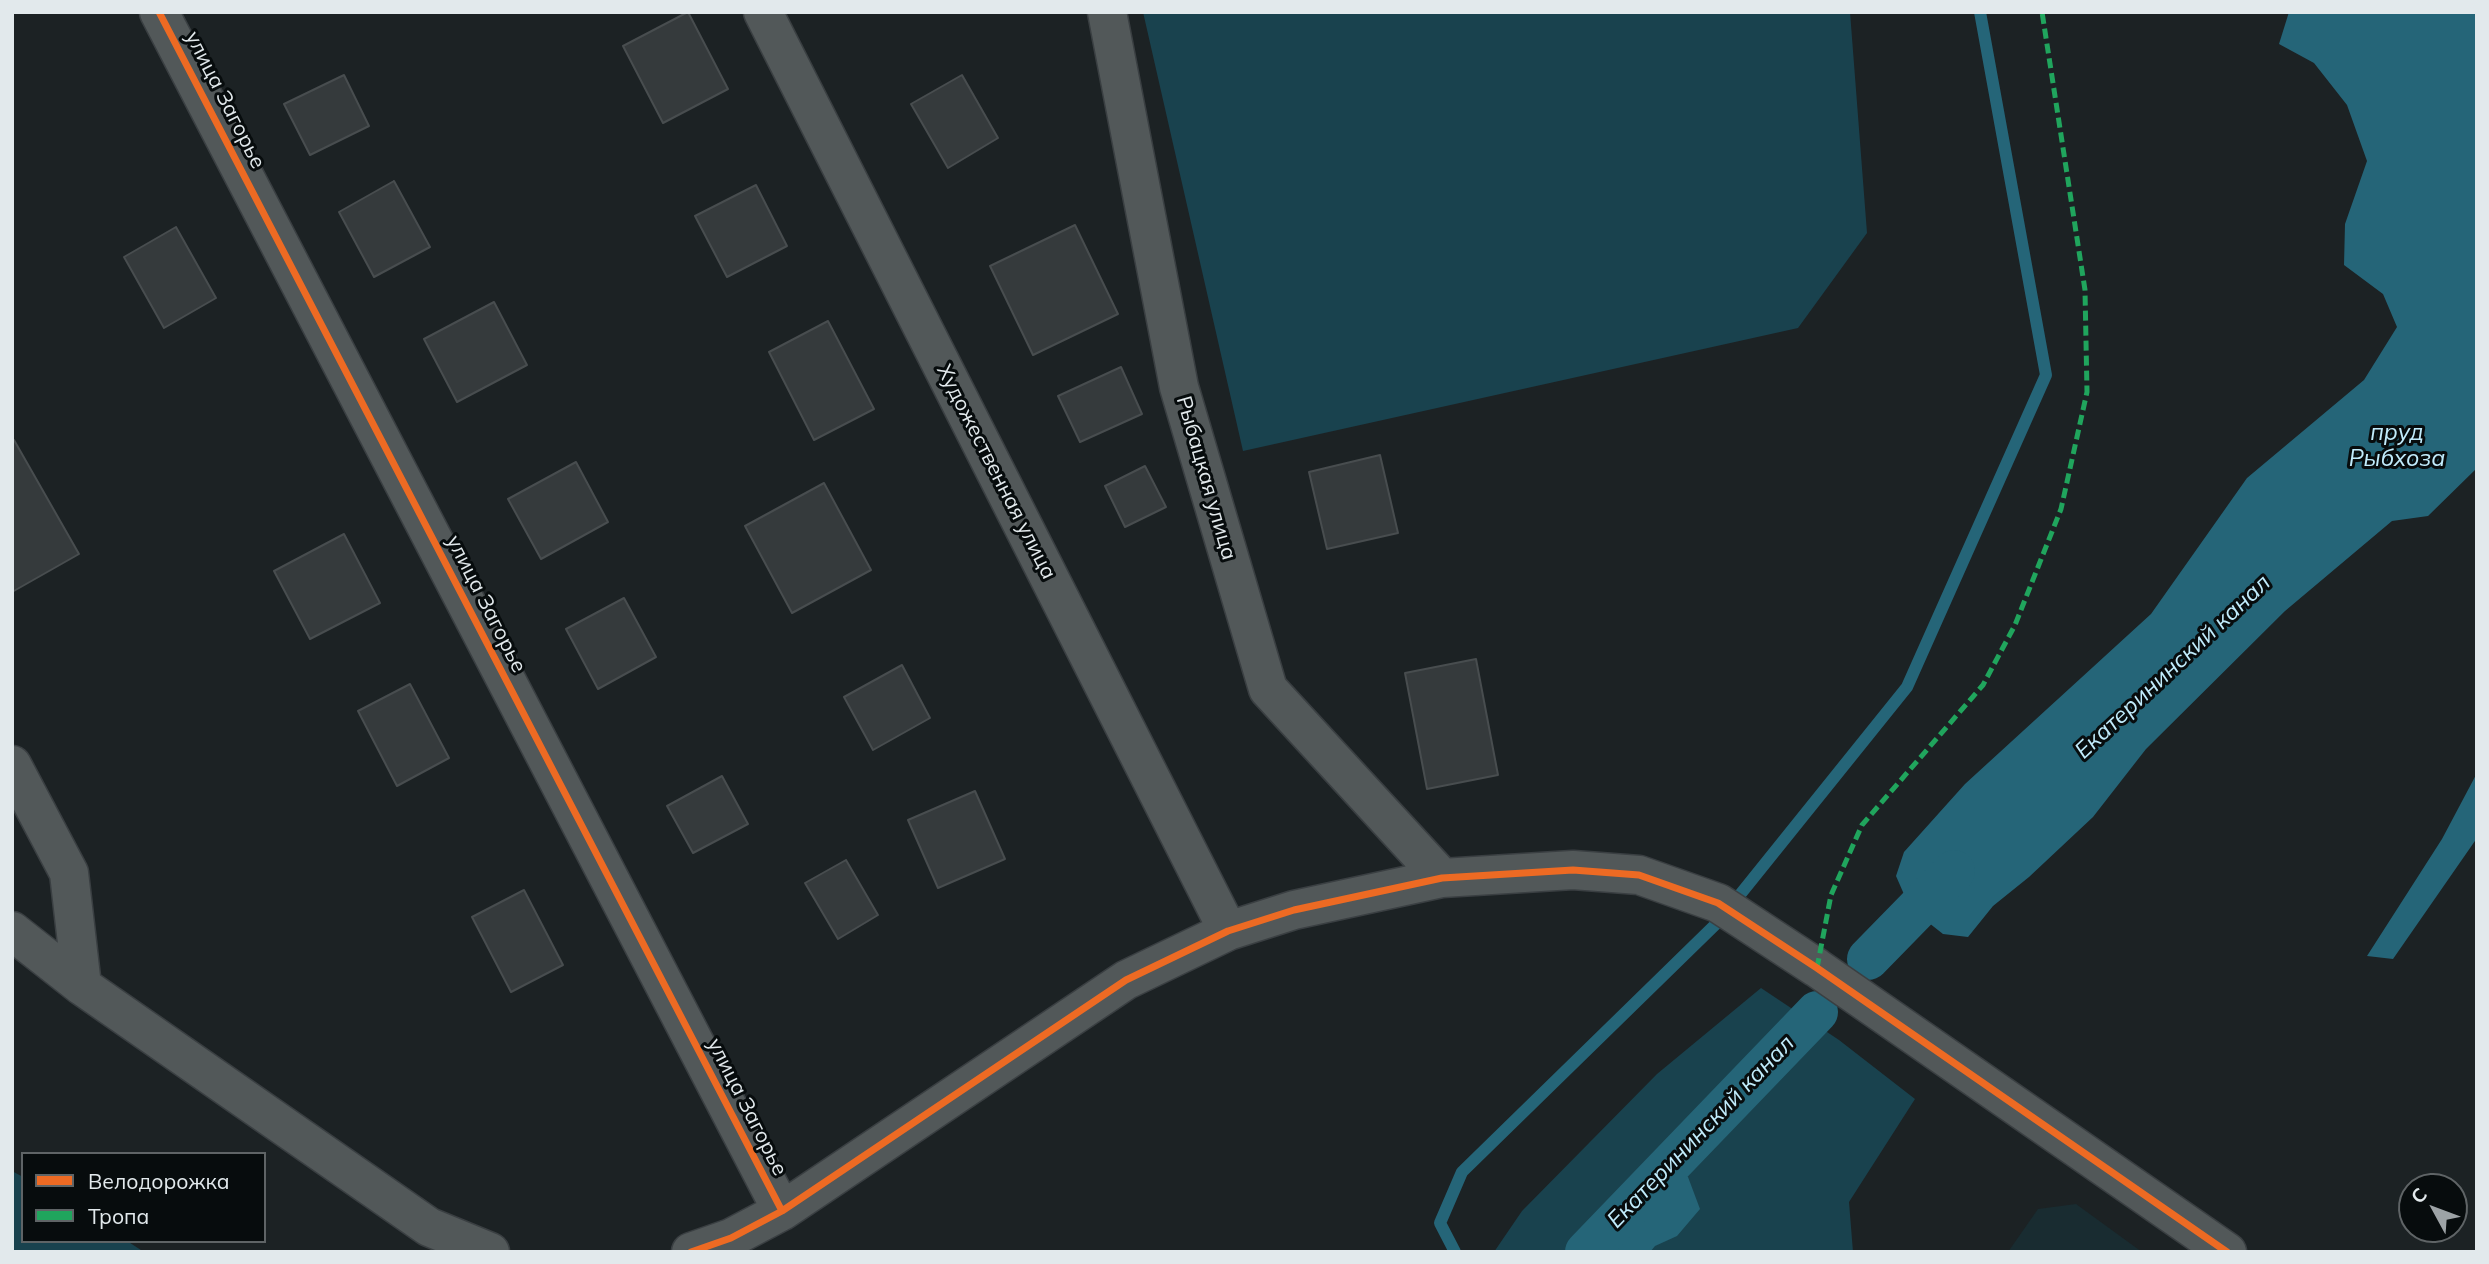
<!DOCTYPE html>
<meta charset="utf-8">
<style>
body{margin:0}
#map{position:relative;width:2489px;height:1264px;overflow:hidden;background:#1c2224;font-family:Mulish,sans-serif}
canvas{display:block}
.frame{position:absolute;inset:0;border:14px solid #e2e9ec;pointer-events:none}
.legend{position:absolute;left:21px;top:1152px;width:245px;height:91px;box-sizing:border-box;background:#070c0d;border:2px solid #5f6466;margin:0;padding:9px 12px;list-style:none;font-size:21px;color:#e2e9ec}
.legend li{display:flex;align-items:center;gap:14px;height:35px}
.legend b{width:35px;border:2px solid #5f6466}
.north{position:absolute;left:2398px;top:1173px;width:70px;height:70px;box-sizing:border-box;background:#070c0d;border:2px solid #5f6466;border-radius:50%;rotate:311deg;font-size:19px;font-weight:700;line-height:28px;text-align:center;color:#e2e9ec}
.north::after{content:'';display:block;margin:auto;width:24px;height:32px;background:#9da3a6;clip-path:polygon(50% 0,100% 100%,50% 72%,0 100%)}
</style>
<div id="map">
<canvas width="2489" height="1264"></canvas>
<div class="frame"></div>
<ul class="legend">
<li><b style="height:9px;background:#ed6a23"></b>Велодорожка</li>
<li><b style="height:9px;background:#20a55d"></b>Тропа</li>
</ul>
<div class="north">С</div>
</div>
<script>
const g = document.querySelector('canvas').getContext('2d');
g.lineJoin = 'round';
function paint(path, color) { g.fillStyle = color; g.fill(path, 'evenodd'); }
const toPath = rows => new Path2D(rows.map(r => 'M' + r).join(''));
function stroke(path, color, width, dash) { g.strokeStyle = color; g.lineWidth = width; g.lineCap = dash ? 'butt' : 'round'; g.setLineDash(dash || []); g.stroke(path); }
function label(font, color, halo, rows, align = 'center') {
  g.font = font + ' Mulish,sans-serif'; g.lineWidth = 6; g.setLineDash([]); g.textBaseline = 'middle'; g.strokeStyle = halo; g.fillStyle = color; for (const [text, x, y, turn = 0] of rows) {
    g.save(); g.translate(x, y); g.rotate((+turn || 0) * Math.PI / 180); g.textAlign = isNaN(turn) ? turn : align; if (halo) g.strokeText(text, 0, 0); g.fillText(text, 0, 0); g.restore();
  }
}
paint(toPath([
 [2076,1204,2142,1252,2008,1252,2038,1209]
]), '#192c31');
paint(toPath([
 [1143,12,1850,12,1867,233,1798,328,1243,451],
 [1761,988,1839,1040,1915,1099,1849,1202,1853,1252,1494,1252,1522,1211,1657,1074],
 [12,1171,23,1177,23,1241,127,1241,144,1252,12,1252]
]), '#19424e');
paint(toPath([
 [2289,12,2477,12,2477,468,2428,516,2392,521,2285,611,2146,749,2093,817,2029,877,1993,906,1968,937,1943,934,1910,908,1896,876,1904,852,1965,784,2151,614,2247,478,2364,380,2397,327,2383,294,2344,265,2345,224,2367,161,2347,105,2314,63,2279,44],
 [2477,773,2477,838,2393,959,2367,956,2442,839],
 [1660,1163,1688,1177,1700,1209,1677,1236,1655,1246,1650,1252,1606,1252,1603,1228,1616,1203,1635,1192]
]), '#256578');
stroke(toPath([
 [1455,1252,1440,1223,1462,1172,1718,922,1907,687,2046,375,1980,12]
]), '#256578', 12);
stroke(toPath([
 [1868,959,1954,871],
 [1586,1252,1817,1012]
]), '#256578', 42);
const building = toPath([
 [688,12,728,89,663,123,623,46,688,12],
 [344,75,369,126,310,155,284,104,344,75],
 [962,75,998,138,948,168,911,104,962,75],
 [394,181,430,247,374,277,339,212,394,181],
 [756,185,787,246,727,277,695,216,756,185],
 [1075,225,1118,314,1033,355,990,266,1075,225],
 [176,227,216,298,164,328,124,257,176,227],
 [494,302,527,365,457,402,424,339,494,302],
 [828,321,874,409,814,440,769,352,828,321],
 [1121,367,1142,414,1080,442,1058,396,1121,367],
 [14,440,79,554,12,592,12,441,14,440],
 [1380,455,1398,533,1327,549,1309,472,1380,455],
 [576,462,608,522,541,559,508,499,576,462],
 [1145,466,1166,507,1125,527,1105,486,1145,466],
 [824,483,871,570,792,613,745,526,824,483],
 [344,534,380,603,310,639,274,571,344,534],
 [624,598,656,657,598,689,566,629,624,598],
 [1476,659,1498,775,1427,789,1405,673,1476,659],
 [902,665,930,718,873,750,844,697,902,665],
 [410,684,449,758,397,786,358,711,410,684],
 [722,776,748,824,693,853,667,806,722,776],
 [975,791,1005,859,938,888,908,820,975,791],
 [846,860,878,915,838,939,805,883,846,860],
 [524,890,563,965,511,992,472,917,524,890]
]);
paint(building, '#353a3c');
stroke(building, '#484d4f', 2);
const street = toPath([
 [159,12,782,1211],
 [763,12,1228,931],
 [1107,12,1179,387,1268,689,1442,878],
 [12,765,69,873,82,986],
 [12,931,82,986,429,1227,490,1252],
 [691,1252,731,1238,782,1211,1126,980,1228,931,1294,910,1442,878,1573,870,1639,875,1718,903,1817,968,2227,1252]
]);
stroke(street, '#3a3f42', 41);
stroke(street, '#525859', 38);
stroke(toPath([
 [1817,968,1831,895,1862,825,1983,685,2015,625,2061,509,2087,392,2085,290,2042,12]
]), '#20a55d', 5, [10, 5]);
stroke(toPath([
 [159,12,782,1211],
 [691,1252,731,1238,782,1211,1126,980,1228,931,1294,910,1442,878,1573,870,1639,875,1718,903,1817,968,2227,1252]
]), '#ed6a23', 7);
label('21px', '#e2e9ec', '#070c0d', [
 ["улица Загорье",225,100,63],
 ["Художественная улица",996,472,63],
 ["Рыбацкая улица",1206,478,74],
 ["улица Загорье",486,604,63],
 ["улица Загорье",747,1107,63]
]);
label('italic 23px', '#c1ecfc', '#070c0d', [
 ["пруд",2397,433],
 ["Рыбхоза",2397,459],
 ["Екатерининский канал",2173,667,-43],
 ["Екатерининский канал",1701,1132,-46]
]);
</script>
